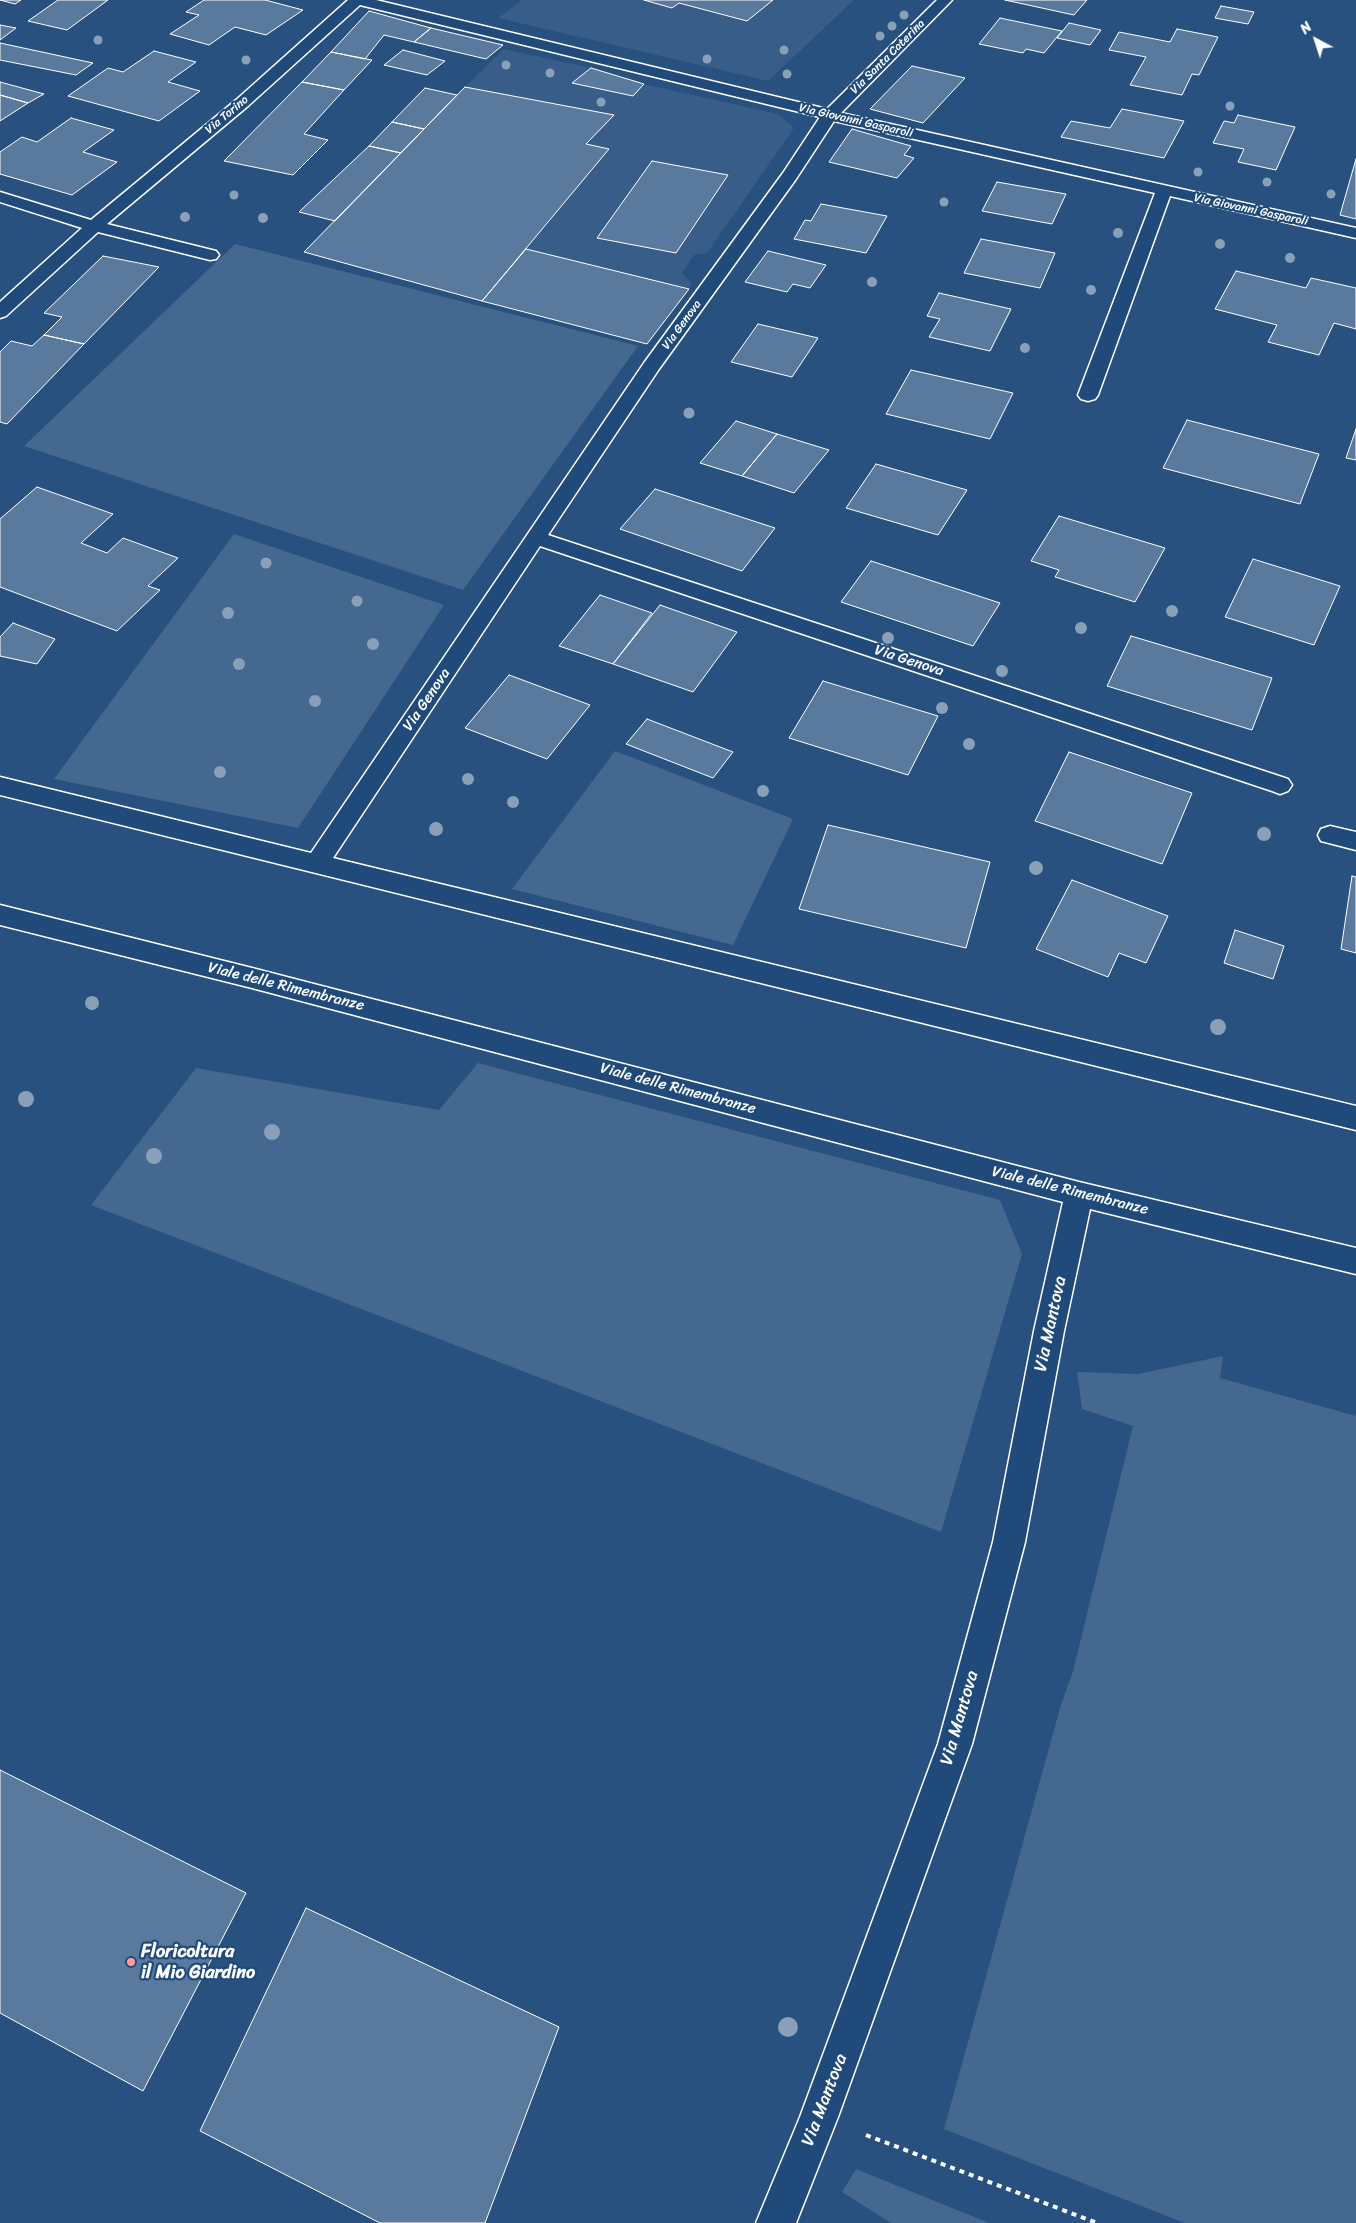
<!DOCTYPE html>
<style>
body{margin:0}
#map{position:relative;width:1356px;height:2223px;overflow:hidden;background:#28517f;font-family:Sriracha,sans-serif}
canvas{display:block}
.north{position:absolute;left:1291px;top:15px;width:50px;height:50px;-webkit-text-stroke:4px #1f4a7a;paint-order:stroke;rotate:320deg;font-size:14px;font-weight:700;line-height:20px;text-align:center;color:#fff}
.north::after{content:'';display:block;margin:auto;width:18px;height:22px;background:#fff;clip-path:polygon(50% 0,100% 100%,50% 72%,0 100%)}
</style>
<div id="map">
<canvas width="1356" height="2223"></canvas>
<div class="north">N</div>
</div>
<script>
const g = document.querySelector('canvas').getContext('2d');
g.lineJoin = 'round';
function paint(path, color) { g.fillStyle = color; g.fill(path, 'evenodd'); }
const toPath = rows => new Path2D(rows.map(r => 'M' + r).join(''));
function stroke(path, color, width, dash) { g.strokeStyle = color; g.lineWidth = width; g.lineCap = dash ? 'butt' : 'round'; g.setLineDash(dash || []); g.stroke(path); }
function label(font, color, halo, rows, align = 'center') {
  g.font = font + ' Sriracha,sans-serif'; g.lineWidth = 4.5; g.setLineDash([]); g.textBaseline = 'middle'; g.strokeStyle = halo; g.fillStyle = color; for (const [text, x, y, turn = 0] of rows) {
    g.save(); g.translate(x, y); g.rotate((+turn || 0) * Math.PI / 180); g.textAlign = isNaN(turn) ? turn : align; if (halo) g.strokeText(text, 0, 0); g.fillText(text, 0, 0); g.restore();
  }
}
paint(toPath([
 [522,0,854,0,768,81,498,18],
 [504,49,591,68,644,84,778,114,794,128,707,253,694,255,682,273,692,283,689,289,647,344,304,252,465,87]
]), '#375d88');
paint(toPath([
 [235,244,638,346,463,590,24,446],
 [234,534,444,605,298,828,54,779],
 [615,751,793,819,733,945,512,889],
 [478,1063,1000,1200,1022,1254,941,1532,91,1205,196,1068,439,1110],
 [1223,1356,1220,1378,1356,1416,1356,2223,1185,2223,944,2129,1060,1708,1073,1671,1133,1426,1082,1409,1077,1372,1138,1374],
 [856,2169,989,2223,891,2223,842,2192]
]), '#446890');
const building = toPath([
 [0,0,21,0,15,4,0,0],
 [58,0,108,0,67,30,28,21,58,0],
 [204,0,265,0,303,10,266,35,235,27,209,45,170,34,199,15,186,12,204,0],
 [644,0,773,0,747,21,679,3,672,8,644,0],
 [1005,0,1087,0,1074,15,1005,0],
 [1221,6,1254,12,1248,24,1215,18,1221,6],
 [369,11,431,28,414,42,384,35,365,59,331,52,369,11],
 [1000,18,1062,31,1044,53,1026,49,1023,53,979,44,1000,18],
 [1069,23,1101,30,1090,45,1057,38,1069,23],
 [0,25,16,28,0,40,0,25],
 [431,28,503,45,486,59,414,42,431,28],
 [1177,29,1218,37,1199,75,1192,74,1182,95,1130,85,1146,57,1109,50,1119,32,1170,42,1177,29],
 [0,43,93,63,76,75,0,60,0,43],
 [403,50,445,61,427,75,384,65,403,50],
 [154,51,196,62,168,82,200,91,159,121,68,96,108,68,123,72,154,51],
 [331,52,372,60,344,90,302,82,331,52],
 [912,66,965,78,923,123,870,109,912,66],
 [591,68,644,84,633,96,572,83,591,68],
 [0,82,44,94,28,103,0,95,0,82],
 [302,82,344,90,304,134,328,140,293,175,224,161,302,82],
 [465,87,614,115,586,144,609,149,482,301,304,252,465,87],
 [425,88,457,95,424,129,392,122,425,88],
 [0,95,28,103,0,121,0,95],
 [1122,109,1184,121,1164,158,1061,137,1071,121,1110,128,1122,109],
 [1238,115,1295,127,1276,170,1238,162,1244,149,1213,143,1224,121,1234,123,1238,115],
 [71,118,114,130,83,152,117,162,72,195,0,174,0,152,22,137,37,142,71,118],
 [392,122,424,129,401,153,369,146,392,122],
 [852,129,911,146,904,155,914,158,897,178,829,162,852,129],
 [369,146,401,153,335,221,299,212,369,146],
 [1356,159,1356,219,1340,215,1356,159],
 [652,161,728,175,676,253,597,238,652,161],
 [997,182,1066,194,1052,224,982,211,997,182],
 [821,204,887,216,866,253,794,239,805,220,811,221,821,204],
 [981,239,1055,253,1040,288,964,273,981,239],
 [526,249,689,289,647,344,482,301,526,249],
 [768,251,826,265,810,288,793,284,787,292,745,282,768,251],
 [103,256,159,267,84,344,44,335,62,317,44,313,103,256],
 [1236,271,1306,288,1311,278,1356,288,1356,329,1334,323,1319,355,1268,342,1277,325,1215,309,1236,271],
 [939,293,1011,309,990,351,929,337,940,319,927,316,939,293],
 [758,324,818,338,792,377,731,362,758,324],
 [44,335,84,344,7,424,0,422,0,352,11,341,32,346,44,335],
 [911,370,1013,393,990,439,886,414,911,370],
 [1187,420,1319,454,1300,504,1163,468,1187,420],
 [736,421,777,434,742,476,700,463,736,421],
 [1356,429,1356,460,1346,458,1356,429],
 [777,434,829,450,794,493,742,476,777,434],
 [876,464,967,490,938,535,846,508,876,464],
 [37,487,113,514,81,543,107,553,123,538,178,558,148,586,160,590,117,631,0,587,0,519,37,487],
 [655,489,775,528,742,571,620,529,655,489],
 [1059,516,1165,548,1135,602,1055,577,1059,570,1031,561,1059,516],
 [1253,559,1340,586,1314,645,1225,617,1253,559],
 [871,561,1000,603,973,646,841,602,871,561],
 [600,595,652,613,613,664,559,646,600,595],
 [660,605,737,632,693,692,613,664,660,605],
 [13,623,55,639,37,664,0,656,0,637,13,623],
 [1131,636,1272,678,1252,730,1107,686,1131,636],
 [509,675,590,705,547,759,465,728,509,675],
 [823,681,938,716,908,775,789,738,823,681],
 [647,719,733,752,713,778,626,744,647,719],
 [1069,752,1192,793,1162,864,1035,821,1069,752],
 [828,825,990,862,966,948,799,909,828,825],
 [1352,876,1356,877,1356,953,1341,949,1352,876],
 [1072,880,1168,916,1146,963,1119,953,1108,977,1036,949,1072,880],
 [1235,930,1284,946,1273,979,1224,963,1235,930],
 [0,1770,246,1893,143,2091,0,2013,0,1770],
 [306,1908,559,2027,485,2223,380,2223,200,2131,306,1908]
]);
paint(building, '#5a7a9d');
stroke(building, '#fff', 1);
const minor = toPath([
 [348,0,376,0,827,109,937,0,952,0,841,113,1356,228,1356,238,1170,196,1098,395,1095,399,1088,401,1081,399,1078,395,1155,193,834,121,796,179,659,369,548,535,1288,779,1292,785,1288,791,1280,794,1272,791,540,546,333,858,1356,1106,1356,1130,0,795,0,777,311,853,644,363,783,173,820,117,360,5,248,106,107,224,216,251,219,255,216,259,210,260,98,232,6,316,0,318,0,302,82,228,0,202,0,192,91,220,236,100,348,0],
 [1330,826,1356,832,1356,850,1321,841,1318,835,1321,829,1330,826],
 [0,905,252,968,1079,1182,1356,1248,1356,1274,1090,1209,1064,1331,1025,1542,972,1744,838,2117,796,2223,756,2223,800,2117,938,1744,993,1542,1034,1331,1063,1202,252,988,0,925,0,905]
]);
stroke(minor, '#fff', 3);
stroke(toPath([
 [866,2135,1097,2223]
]), '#fff', 4, [5, 5]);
paint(minor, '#1f4a7a');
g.fillStyle = '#8aa0b9';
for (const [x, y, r] of [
 [904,15,4.5],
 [892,26,4.5],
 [880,36,4.5],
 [98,40,4.5],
 [784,50,4.5],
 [707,59,4.5],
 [246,60,4.5],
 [506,65,4.5],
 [550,73,4.5],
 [787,74,4.5],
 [601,102,4.5],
 [1230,106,4.5],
 [1198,172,4.5],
 [1267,182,4.5],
 [1331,194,4.5],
 [234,195,4.5],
 [944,202,4.5],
 [185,217,5],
 [263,218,5],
 [1118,233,5],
 [1220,244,5],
 [1290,258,5],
 [872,282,5],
 [1091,290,5],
 [1025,348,5],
 [689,413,5.5],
 [266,563,5.5],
 [357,601,5.5],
 [1172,611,6],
 [228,613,6],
 [1081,628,6],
 [888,638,6],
 [373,644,6],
 [239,664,6],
 [1002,671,6],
 [315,701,6],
 [942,708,6],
 [969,744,6],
 [220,772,6],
 [468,779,6],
 [763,791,6],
 [513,802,6],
 [436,829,7],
 [1264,834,7],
 [1036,868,7],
 [92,1003,7],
 [1218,1027,8],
 [26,1099,8],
 [272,1132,8],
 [154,1156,8],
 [788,2027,10]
]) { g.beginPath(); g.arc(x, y, r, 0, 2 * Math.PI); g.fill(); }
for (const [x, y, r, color] of [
 [131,1962,5,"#ff9aa2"]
]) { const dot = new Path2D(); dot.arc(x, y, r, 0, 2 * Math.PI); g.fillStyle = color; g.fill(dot); stroke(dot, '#1f4a7a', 2); }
label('12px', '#fff', '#1f4a7a', [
 ["Via Santa Caterina",888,57,-45],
 ["Via Torino",227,115,-40],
 ["Via Giovanni Gasparoli",856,121,13],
 ["Via Giovanni Gasparoli",1251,210,12],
 ["Via Genova",682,325,-54]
]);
label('15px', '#fff', '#1f4a7a', [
 ["Via Genova",909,661,18],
 ["Via Genova",427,700,-56],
 ["Viale delle Rimembranze",286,987,14],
 ["Viale delle Rimembranze",678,1089,15],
 ["Viale delle Rimembranze",1070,1191,14]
]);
label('18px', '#fff', '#1f4a7a', [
 ["Via Mantova",1051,1324,-78],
 ["Via Mantova",960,1718,-74],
 ["Via Mantova",825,2100,-69]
]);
label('bold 18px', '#fff', '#1f4a7a', [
 ["Floricoltura",141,1952],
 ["il Mio Giardino",141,1973]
], 'left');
</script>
